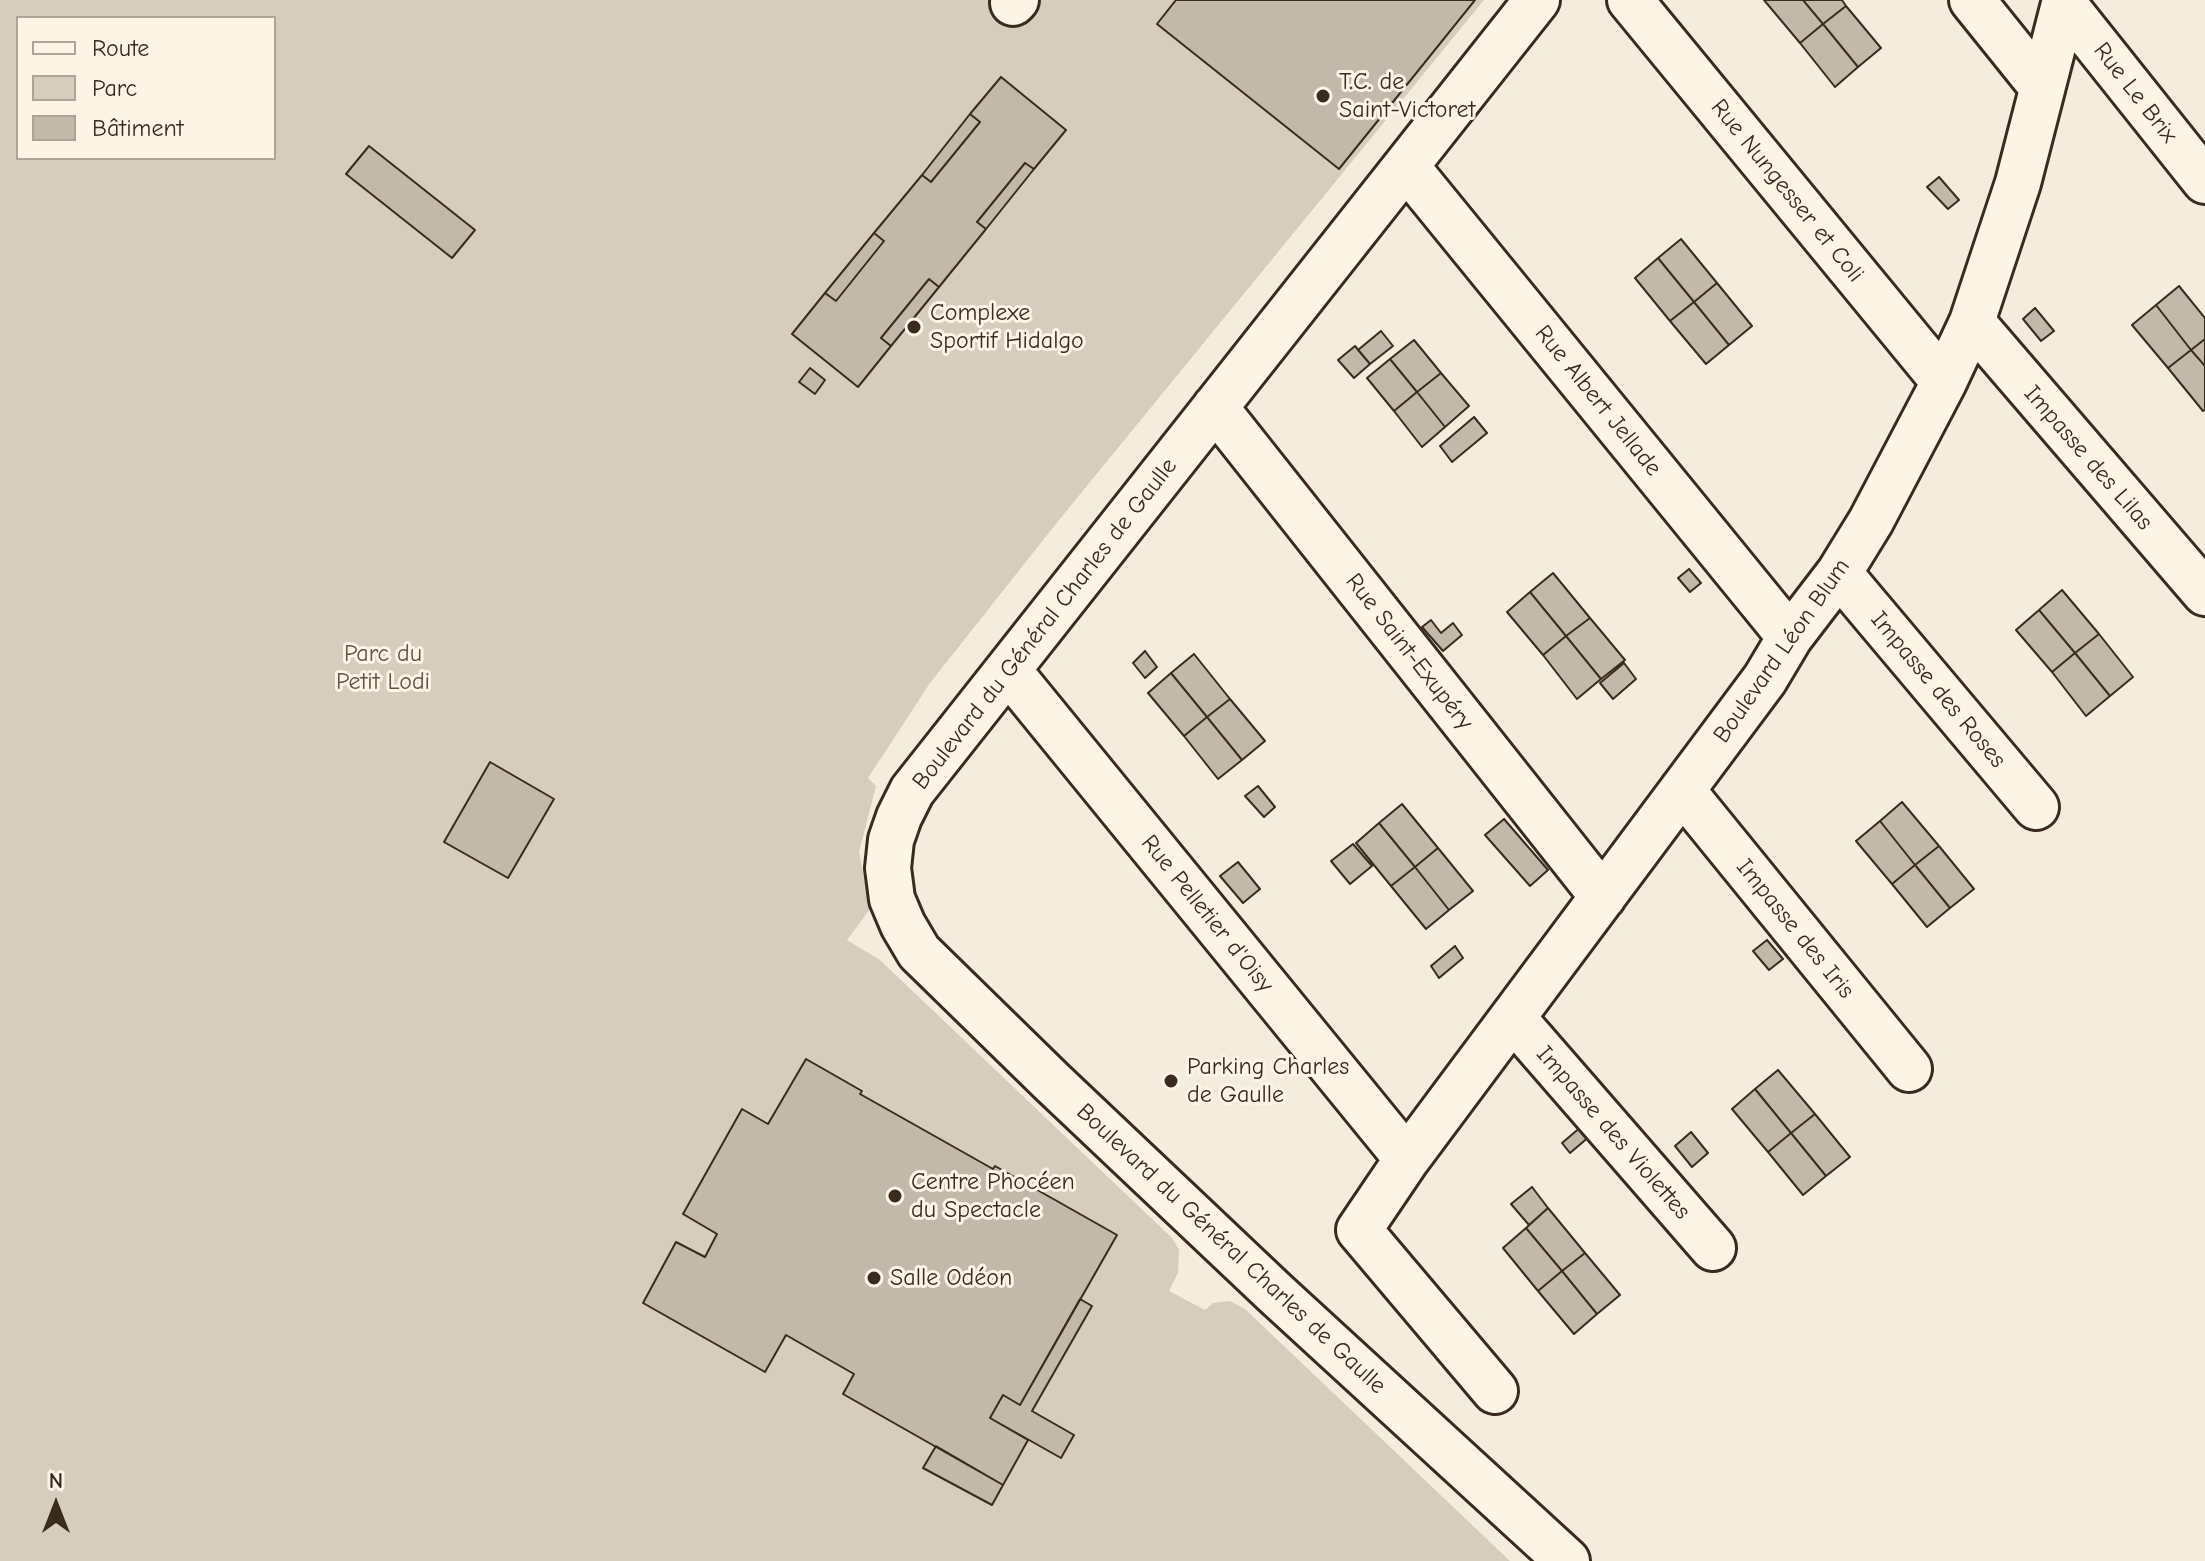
<!DOCTYPE html>
<meta charset="utf-8">
<style>
body{margin:0}
#map{position:relative;width:2205px;height:1561px;overflow:hidden;background:#f4eddd;font-family:"Comic Neue",sans-serif}
canvas{display:block}
.legend{position:absolute;left:16px;top:16px;width:260px;height:144px;box-sizing:border-box;background:#fcf5e5;border:2px solid #afa495;margin:0;padding:10px 14px;list-style:none;font-size:24px;color:#3b2a1e}
.legend li{display:flex;align-items:center;gap:16px;height:40px}
.legend b{width:40px;border:2px solid #afa495}
.north{position:absolute;left:16px;top:1465px;width:80px;height:80px;-webkit-text-stroke:6px #fcf5e5;paint-order:stroke;rotate:0deg;font-size:22px;font-weight:700;line-height:32px;text-align:center;color:#3b2a1e}
.north::after{content:'';display:block;margin:auto;width:28px;height:36px;background:#3b2a1e;clip-path:polygon(50% 0,100% 100%,50% 72%,0 100%)}
</style>
<div id="map">
<canvas width="2205" height="1561"></canvas>
<ul class="legend">
<li><b style="height:10px;background:#fcf5e5"></b>Route</li>
<li><b style="height:22px;background:#d6cdbd"></b>Parc</li>
<li><b style="height:22px;background:#c3b9aa"></b>Bâtiment</li>
</ul>
<div class="north">N</div>
</div>
<script>
const g = document.querySelector('canvas').getContext('2d');
g.lineJoin = 'round';
function paint(path, color) { g.fillStyle = color; g.fill(path, 'evenodd'); }
const toPath = rows => new Path2D(rows.map(r => 'M' + r).join(''));
function stroke(path, color, width, dash) { g.strokeStyle = color; g.lineWidth = width; g.lineCap = dash ? 'butt' : 'round'; g.setLineDash(dash || []); g.stroke(path); }
function label(font, color, halo, rows, align = 'center') {
  g.font = font + ' "Comic Neue",sans-serif'; g.lineWidth = 6; g.setLineDash([]); g.textBaseline = 'middle'; g.strokeStyle = halo; g.fillStyle = color; for (const [text, x, y, turn = 0] of rows) {
    g.save(); g.translate(x, y); g.rotate((+turn || 0) * Math.PI / 180); g.textAlign = isNaN(turn) ? turn : align; if (halo) g.strokeText(text, 0, 0); g.fillText(text, 0, 0); g.restore();
  }
}
paint(toPath([
 [0,0,1484,0,1059,520,930,683,868,778,876,786,859,852,870,909,847,940,880,960,1172,1238,1179,1250,1178,1273,1169,1291,1205,1310,1213,1303,1230,1301,1245,1309,1510,1561,0,1561],
 [18,18,274,18,274,158,18,158]
]), '#d6cdbd');
const building = toPath([
 [1176,0,1475,0,1339,169,1157,24,1176,0],
 [1764,0,1803,0,1823,24,1800,43,1764,0],
 [1803,0,1842,0,1846,6,1823,24,1803,0],
 [1846,6,1881,48,1858,67,1823,24,1846,6],
 [1823,24,1858,67,1835,87,1800,43,1823,24],
 [1001,77,1066,130,1034,169,1025,163,977,222,986,229,939,287,929,279,881,338,891,346,858,387,792,334,825,293,836,301,884,241,874,233,922,175,931,182,980,122,970,114,1001,77],
 [970,114,980,122,931,182,922,175,970,114],
 [369,146,475,230,452,258,346,174,369,146],
 [1025,163,1034,169,986,229,977,222,1025,163],
 [1939,177,1959,200,1948,209,1927,187,1939,177],
 [874,233,884,241,836,301,825,293,874,233],
 [1681,239,1717,283,1694,302,1658,258,1681,239],
 [1658,258,1694,302,1670,321,1635,278,1658,258],
 [929,279,939,287,891,346,881,338,929,279],
 [1717,283,1752,326,1729,345,1694,302,1717,283],
 [2179,286,2205,318,2205,339,2191,350,2156,305,2179,286],
 [1694,302,1729,345,1706,364,1670,321,1694,302],
 [2156,305,2191,350,2168,368,2132,325,2156,305],
 [2035,308,2054,331,2041,341,2023,319,2035,308],
 [1381,331,1393,346,1370,364,1358,350,1381,331],
 [2205,339,2205,366,2191,350,2205,339],
 [1414,340,1441,373,1417,392,1390,359,1414,340],
 [1355,346,1370,364,1354,378,1338,360,1355,346],
 [2191,350,2205,366,2205,410,2203,411,2168,368,2191,350],
 [1390,359,1417,392,1394,411,1367,378,1390,359],
 [810,368,825,380,815,394,799,382,810,368],
 [1441,373,1469,406,1445,427,1417,392,1441,373],
 [1417,392,1445,427,1422,447,1394,411,1417,392],
 [1474,417,1487,433,1452,462,1440,446,1474,417],
 [1689,569,1701,583,1690,592,1678,578,1689,569],
 [1553,573,1590,618,1566,636,1530,592,1553,573],
 [2062,590,2099,634,2075,653,2039,610,2062,590],
 [1530,592,1566,636,1543,655,1507,612,1530,592],
 [2039,610,2075,653,2052,672,2016,630,2039,610],
 [1590,618,1625,660,1601,679,1566,636,1590,618],
 [1431,620,1441,633,1453,623,1462,635,1443,651,1422,627,1431,620],
 [2099,634,2133,677,2110,696,2075,653,2099,634],
 [1566,636,1601,679,1577,699,1543,655,1566,636],
 [1145,651,1157,667,1145,678,1133,663,1145,651],
 [2075,653,2110,696,2086,716,2052,672,2075,653],
 [1194,654,1230,699,1207,717,1171,673,1194,654],
 [1624,663,1636,679,1613,699,1600,683,1624,663],
 [1171,673,1207,717,1184,736,1148,693,1171,673],
 [1230,699,1265,741,1242,760,1207,717,1230,699],
 [1207,717,1242,760,1218,779,1184,736,1207,717],
 [490,762,554,799,508,878,444,842,490,762],
 [1258,786,1275,807,1264,817,1245,796,1258,786],
 [1902,802,1939,846,1915,865,1880,821,1902,802],
 [1402,804,1438,848,1415,867,1379,823,1402,804],
 [1504,819,1548,870,1530,886,1485,835,1504,819],
 [1880,821,1915,865,1892,884,1856,841,1880,821],
 [1379,823,1415,867,1391,886,1356,843,1379,823],
 [1353,844,1372,866,1350,884,1331,861,1353,844],
 [1939,846,1974,889,1950,908,1915,865,1939,846],
 [1438,848,1473,891,1449,910,1415,867,1438,848],
 [1238,862,1260,889,1243,903,1220,876,1238,862],
 [1915,865,1950,908,1927,927,1892,884,1915,865],
 [1415,867,1449,910,1426,929,1391,886,1415,867],
 [1767,940,1783,959,1769,970,1753,951,1767,940],
 [1455,946,1463,958,1439,978,1431,966,1455,946],
 [806,1059,862,1091,860,1094,993,1169,995,1166,1117,1235,1020,1405,1003,1395,990,1418,1028,1440,1003,1485,843,1394,854,1374,786,1335,765,1372,643,1303,676,1242,705,1257,717,1234,683,1214,742,1109,768,1124,806,1059],
 [1778,1070,1815,1114,1791,1133,1755,1089,1778,1070],
 [1755,1089,1791,1133,1768,1152,1732,1109,1755,1089],
 [1815,1114,1850,1157,1826,1176,1791,1133,1815,1114],
 [1582,1126,1590,1136,1570,1153,1562,1143,1582,1126],
 [1691,1132,1708,1153,1692,1167,1675,1146,1691,1132],
 [1791,1133,1826,1176,1803,1195,1768,1152,1791,1133],
 [1532,1187,1548,1208,1529,1225,1511,1204,1532,1187],
 [1548,1208,1585,1253,1562,1271,1526,1228,1548,1208],
 [1526,1228,1562,1271,1538,1291,1503,1248,1526,1228],
 [1585,1253,1620,1295,1597,1314,1562,1271,1585,1253],
 [1562,1271,1597,1314,1574,1334,1538,1291,1562,1271],
 [1080,1299,1092,1306,1032,1411,1074,1435,1061,1458,990,1418,1003,1395,1020,1405,1080,1299],
 [936,1446,1003,1485,992,1505,923,1468,936,1446]
]);
paint(building, '#c3b9aa');
stroke(building, '#3b2a1e', 2);
const minor = toPath([
 [1537,0,912,791,899,817,891,840,888,868,892,899,903,925,919,952,1052,1082,1275,1293,1567,1561],
 [1630,0,1944,382],
 [1972,0,2042,87],
 [1013,3,1016,0],
 [2064,4,2205,181],
 [1406,166,1790,637],
 [1972,322,2205,593],
 [1215,407,1603,897],
 [1839,573,2036,807],
 [1008,670,1407,1159],
 [1682,790,1909,1069],
 [1513,1018,1713,1248],
 [1495,1391,1359,1230,1407,1159,1765,679,1790,637,1839,573,1871,521,1944,382,1972,322,2018,183,2065,0]
]);
stroke(minor, '#3b2a1e', 50);
stroke(minor, '#fcf5e5', 44);
for (const [x, y, r, color] of [
 [1323,96,8,"#3b2a1e"],
 [914,327,8,"#3b2a1e"],
 [1171,1081,8,"#3b2a1e"],
 [895,1196,8,"#3b2a1e"],
 [874,1278,8,"#3b2a1e"]
]) { const dot = new Path2D(); dot.arc(x, y, r, 0, 2 * Math.PI); g.fillStyle = color; g.fill(dot); stroke(dot, '#fcf5e5', 3); }
label('24px', '#3b2a1e', '#fcf5e5', [
 ["T.C. de",1339,82],
 ["Saint-Victoret",1339,110],
 ["Complexe",930,313],
 ["Sportif Hidalgo",930,341],
 ["Parking Charles",1187,1067],
 ["de Gaulle",1187,1095],
 ["Centre Phocéen",911,1182],
 ["du Spectacle",911,1210],
 ["Salle Odéon",890,1278]
], 'left');
label('24px', '#3b2a1e', '#fcf5e5', [
 ["Rue Le Brix",2135,93,52],
 ["Rue Nungesser et Coli",1787,191,51],
 ["Rue Albert Jellade",1598,401,51],
 ["Impasse des Lilas",2088,458,49],
 ["Boulevard du Général Charles de Gaulle",1045,624,-52],
 ["Boulevard Léon Blum",1782,651,-55],
 ["Rue Saint-Exupéry",1409,652,52],
 ["Impasse des Roses",1938,690,50],
 ["Rue Pelletier d'Oisy",1207,914,51],
 ["Impasse des Iris",1795,929,51],
 ["Impasse des Violettes",1613,1133,49],
 ["Boulevard du Général Charles de Gaulle",1231,1249,43]
]);
label('24px', '#625346', '#fcf5e5', [
 ["Parc du",383,654],
 ["Petit Lodi",383,682]
]);
</script>
